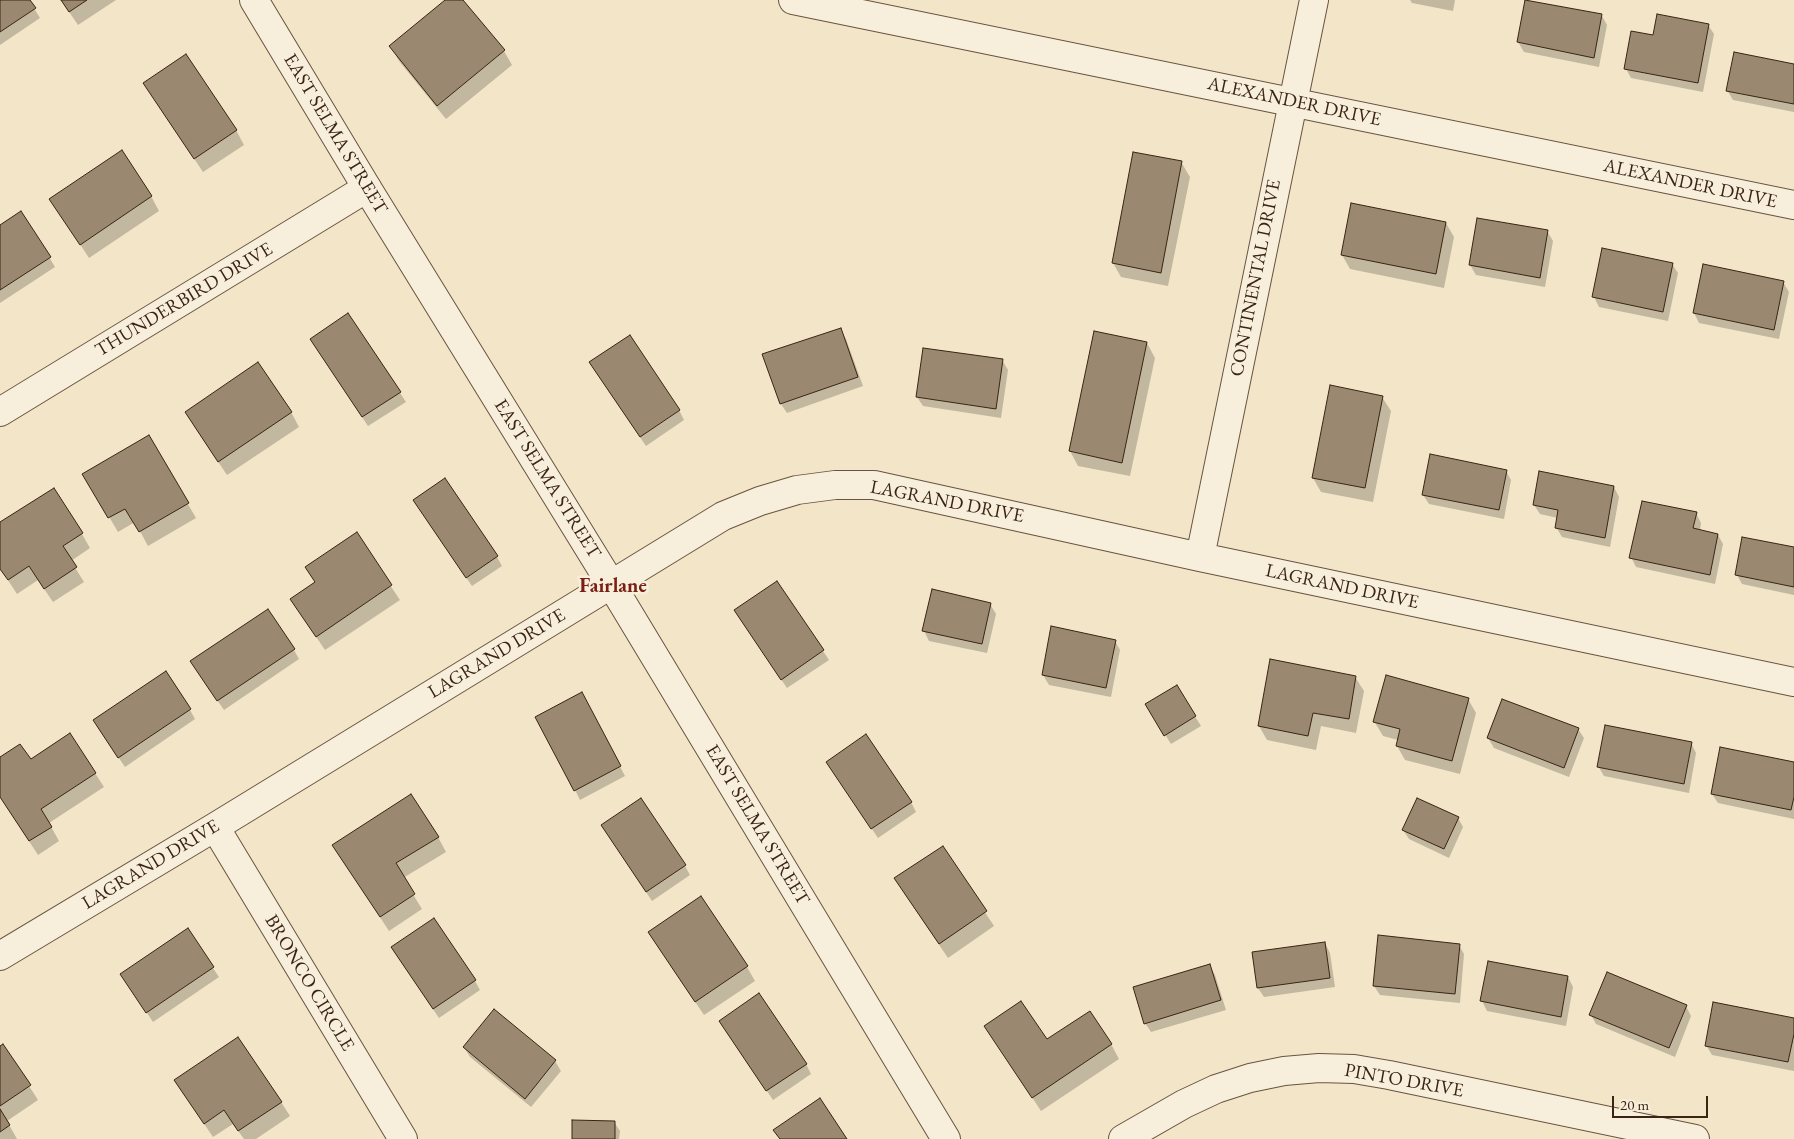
<!DOCTYPE html>
<style>
body{margin:0}
#map{position:relative;width:1794px;height:1139px;overflow:hidden;background:#f3e5c7;font-family:"EB Garamond",serif}
canvas{display:block}
.scale{position:absolute;left:1612px;top:1096px;width:96px;height:22px;box-sizing:border-box;border:2px solid #3a2413;border-top:0;padding-left:6px;font-size:15px;line-height:18px;white-space:nowrap;color:#3a2413;-webkit-text-stroke:4px #f7eedb;paint-order:stroke}
</style>
<div id="map">
<canvas width="1794" height="1139"></canvas>
<div class="scale">20 m</div>
</div>
<script>
const g = document.querySelector('canvas').getContext('2d');
g.lineJoin = 'round';
function paint(path, color) { g.fillStyle = color; g.fill(path, 'evenodd'); }
const toPath = rows => new Path2D(rows.map(r => 'M' + r).join(''));
function stroke(path, color, width, dash) { g.strokeStyle = color; g.lineWidth = width; g.lineCap = dash ? 'butt' : 'round'; g.setLineDash(dash || []); g.stroke(path); }
function label(font, color, halo, rows, align = 'center') {
  g.font = font + ' "EB Garamond",serif'; g.lineWidth = 5; g.setLineDash([]); g.textBaseline = 'middle'; g.strokeStyle = halo; g.fillStyle = color; for (const [text, x, y, turn = 0] of rows) {
    g.save(); g.translate(x, y); g.rotate((+turn || 0) * Math.PI / 180); g.textAlign = isNaN(turn) ? turn : align; if (halo) g.strokeText(text, 0, 0); g.fillText(text, 0, 0); g.restore();
  }
}
paint(toPath([
 [0,0,29,0,40,18,0,45],
 [61,0,116,0,78,25],
 [447,0,462,0,504,51,512,65,446,119,399,61,390,46],
 [1410,0,1455,0,1453,11,1412,3],
 [1602,16,1607,25,1599,67,1524,52,1518,42],
 [1708,25,1714,34,1703,92,1631,78,1626,69],
 [1794,66,1794,112,1733,100,1727,90],
 [153,97,236,130,244,145,203,172],
 [1181,162,1190,177,1168,286,1121,277,1113,263],
 [151,196,159,211,89,258,51,200],
 [1446,223,1454,237,1444,288,1350,269,1342,255],
 [0,227,49,257,55,267,0,303],
 [1547,231,1553,241,1545,287,1476,275,1470,265],
 [1672,264,1678,273,1668,321,1599,307,1594,297],
 [1704,266,1783,282,1789,292,1779,339,1699,323,1694,313],
 [348,315,406,402,368,426,317,349],
 [840,329,846,339,863,386,787,413,781,404],
 [1095,332,1147,343,1155,358,1130,476,1078,466,1070,451],
 [1002,360,1008,370,1001,418,923,406,917,397],
 [596,372,679,410,684,420,646,446],
 [1382,397,1391,411,1373,502,1321,492,1313,478],
 [291,412,299,427,227,475,194,426],
 [148,436,196,518,148,546,135,522,118,532,84,474],
 [1506,471,1511,480,1504,519,1429,504,1423,495],
 [1614,487,1619,497,1610,547,1562,537,1556,527,1558,518,1540,514,1534,505],
 [420,509,497,557,502,566,472,586],
 [1696,513,1701,523,1700,531,1718,535,1723,544,1715,584,1636,567,1631,557],
 [0,524,82,534,90,548,71,561,84,582,53,602,38,580,17,594,0,568],
 [356,534,400,600,325,650,300,613,316,583],
 [1794,549,1794,595,1742,584,1737,575],
 [777,582,829,660,787,688,741,620],
 [990,604,996,614,987,653,929,641,924,631],
 [1115,641,1120,650,1111,697,1049,685,1043,675],
 [294,650,299,659,224,710,197,671],
 [1355,677,1364,691,1356,733,1321,726,1316,750,1267,740,1259,726],
 [1176,686,1201,726,1171,744,1146,704],
 [1468,699,1476,713,1460,774,1405,760,1397,746,1398,740,1383,736,1374,721],
 [587,703,625,776,580,800,575,790],
 [190,710,195,719,125,767,100,730],
 [1578,729,1584,738,1569,777,1494,748,1488,738],
 [1691,743,1696,753,1689,793,1604,776,1598,766],
 [0,758,30,760,95,773,104,787,49,823,59,841,38,855,0,796],
 [1794,764,1794,819,1718,803,1712,794],
 [833,771,911,802,916,812,878,838],
 [1458,818,1463,827,1449,858,1409,839,1403,830],
 [602,826,685,866,690,875,652,901],
 [438,837,446,852,403,878,422,909,389,931,342,859],
 [942,847,994,926,948,958,904,893],
 [187,930,219,977,153,1022,127,983],
 [649,933,747,967,755,981,704,1015],
 [1325,943,1330,953,1335,987,1264,997,1258,988],
 [1459,945,1464,954,1460,1003,1380,995,1374,986],
 [398,957,475,981,480,990,439,1018],
 [1209,965,1215,975,1226,1010,1151,1032,1145,1023],
 [1568,977,1573,987,1566,1026,1487,1011,1482,1001],
 [1686,1006,1691,1016,1675,1057,1596,1024,1591,1015],
 [1794,1019,1794,1071,1712,1055,1706,1045],
 [985,1026,1047,1041,1111,1044,1119,1059,1041,1111],
 [726,1031,806,1064,811,1074,773,1100],
 [3,1045,38,1100,7,1121,17,1139,0,1139,0,1047],
 [464,1047,555,1061,561,1071,531,1107,470,1057],
 [184,1094,281,1102,290,1116,256,1139,244,1139,233,1124,213,1137],
 [614,1122,620,1131,619,1139,573,1139]
]), '#0003');
const building = toPath([
 [0,0,30,0,36,8,0,32,0,0],
 [61,0,87,0,69,12,61,0],
 [445,0,463,0,505,50,437,106,389,46,445,0],
 [1525,0,1602,14,1594,58,1517,42,1525,0],
 [1657,14,1709,24,1698,83,1624,69,1631,31,1653,35,1657,14],
 [1734,52,1794,64,1794,104,1726,91,1734,52],
 [186,54,237,130,194,159,143,83,186,54],
 [122,150,152,196,80,245,49,199,122,150],
 [1133,152,1182,161,1161,273,1112,263,1133,152],
 [1351,203,1446,222,1436,274,1341,255,1351,203],
 [21,211,51,257,0,290,0,225,21,211],
 [1477,218,1548,230,1540,278,1469,265,1477,218],
 [1602,248,1673,263,1663,312,1592,297,1602,248],
 [1703,264,1784,281,1774,330,1693,313,1703,264],
 [348,313,401,392,362,417,310,339,348,313],
 [841,328,858,377,780,404,762,354,841,328],
 [1094,331,1147,342,1122,463,1069,451,1094,331],
 [630,335,680,410,640,437,589,362,630,335],
 [923,348,1003,359,996,409,916,397,923,348],
 [258,362,292,412,218,462,185,412,258,362],
 [1330,385,1383,396,1365,488,1312,478,1330,385],
 [149,435,189,503,139,532,125,509,108,518,82,474,149,435],
 [1430,454,1507,470,1499,510,1422,495,1430,454],
 [1539,471,1614,486,1605,538,1555,528,1558,510,1533,505,1539,471],
 [445,478,498,556,466,578,413,500,445,478],
 [54,488,83,533,63,546,77,567,44,589,29,566,8,580,0,569,0,522,54,488],
 [1642,501,1697,512,1693,528,1718,534,1710,575,1629,558,1642,501],
 [357,532,392,585,316,637,290,599,315,582,305,567,357,532],
 [1742,537,1794,547,1794,587,1735,575,1742,537],
 [777,581,824,650,781,680,734,610,777,581],
 [932,589,991,603,982,644,922,631,932,589],
 [268,609,295,649,217,701,190,661,268,609],
 [1051,626,1116,640,1106,688,1042,675,1051,626],
 [1270,659,1356,676,1349,719,1313,713,1308,736,1258,726,1270,659],
 [166,671,191,709,118,758,93,720,166,671],
 [1386,675,1469,698,1452,761,1396,746,1400,729,1373,722,1386,675],
 [1177,685,1196,716,1164,736,1145,704,1177,685],
 [582,692,621,766,574,791,535,717,582,692],
 [1502,699,1579,728,1564,768,1487,738,1502,699],
 [1605,725,1692,742,1684,784,1597,767,1605,725],
 [70,733,96,773,41,809,52,827,29,841,0,797,0,757,20,744,31,759,70,733],
 [866,734,912,802,871,829,826,762,866,734],
 [1720,747,1794,762,1794,797,1791,810,1711,794,1720,747],
 [411,794,439,837,396,863,415,894,380,917,332,845,411,794],
 [641,798,686,865,646,892,601,825,641,798],
 [1417,798,1459,817,1444,849,1402,830,1417,798],
 [943,846,987,911,939,944,894,878,943,846],
 [701,896,748,966,695,1002,648,932,701,896],
 [434,918,476,980,433,1009,391,947,434,918],
 [188,928,214,967,146,1013,120,974,188,928],
 [1378,935,1460,944,1455,994,1373,986,1378,935],
 [1325,942,1330,978,1257,988,1252,952,1325,942],
 [1488,961,1568,976,1561,1017,1480,1001,1488,961],
 [1210,964,1221,1000,1144,1024,1133,987,1210,964],
 [1607,972,1687,1005,1669,1048,1589,1015,1607,972],
 [759,993,807,1064,766,1091,719,1021,759,993],
 [1021,1001,1047,1039,1090,1011,1112,1044,1032,1098,984,1026,1021,1001],
 [1713,1002,1794,1018,1794,1034,1788,1062,1705,1046,1713,1002],
 [494,1009,556,1060,525,1099,463,1047,494,1009],
 [238,1037,282,1102,238,1131,224,1110,204,1124,174,1080,238,1037],
 [3,1044,31,1085,0,1106,0,1046,3,1044],
 [820,1098,847,1139,780,1139,773,1130,820,1098],
 [0,1109,10,1125,0,1132,0,1109],
 [572,1120,615,1121,615,1139,572,1139,572,1120]
]);
paint(building, '#9a8871');
stroke(building, '#3a2413', 1);
const minor = toPath([
 [793,0,1794,205],
 [0,412,367,188],
 [1200,557,1314,0],
 [215,827,403,1139],
 [0,956,215,827,723,516,760,501,797,490,835,485,874,485,1200,557,1794,682],
 [1123,1139,1184,1104,1216,1089,1250,1078,1284,1071,1319,1068,1354,1069,1389,1075,1695,1139]
]);
const tertiary = toPath([
 [254,0,367,188,611,584,946,1139]
]);
stroke(minor, '#685440', 30);
stroke(tertiary, '#685440', 30);
stroke(minor, '#f7eedb', 28);
stroke(tertiary, '#f7eedb', 28);
label('19px', '#3a2413', '#f7eedb', [
 ["ALEXANDER DRIVE",1294,102,12],
 ["EAST SELMA STREET",335,134,59],
 ["ALEXANDER DRIVE",1690,184,12],
 ["CONTINENTAL DRIVE",1256,278,-79],
 ["THUNDERBIRD DRIVE",184,300,-31],
 ["EAST SELMA STREET",547,479,58],
 ["LAGRAND DRIVE",947,502,11],
 ["LAGRAND DRIVE",1342,587,12],
 ["LAGRAND DRIVE",497,654,-31],
 ["EAST SELMA STREET",757,825,59],
 ["LAGRAND DRIVE",151,865,-31],
 ["BRONCO CIRCLE",309,983,59],
 ["PINTO DRIVE",1404,1081,10]
]);
label('bold 20px', '#7a1f14', '#f7eedb', [
 ["Fairlane",613,587]
]);
</script>
